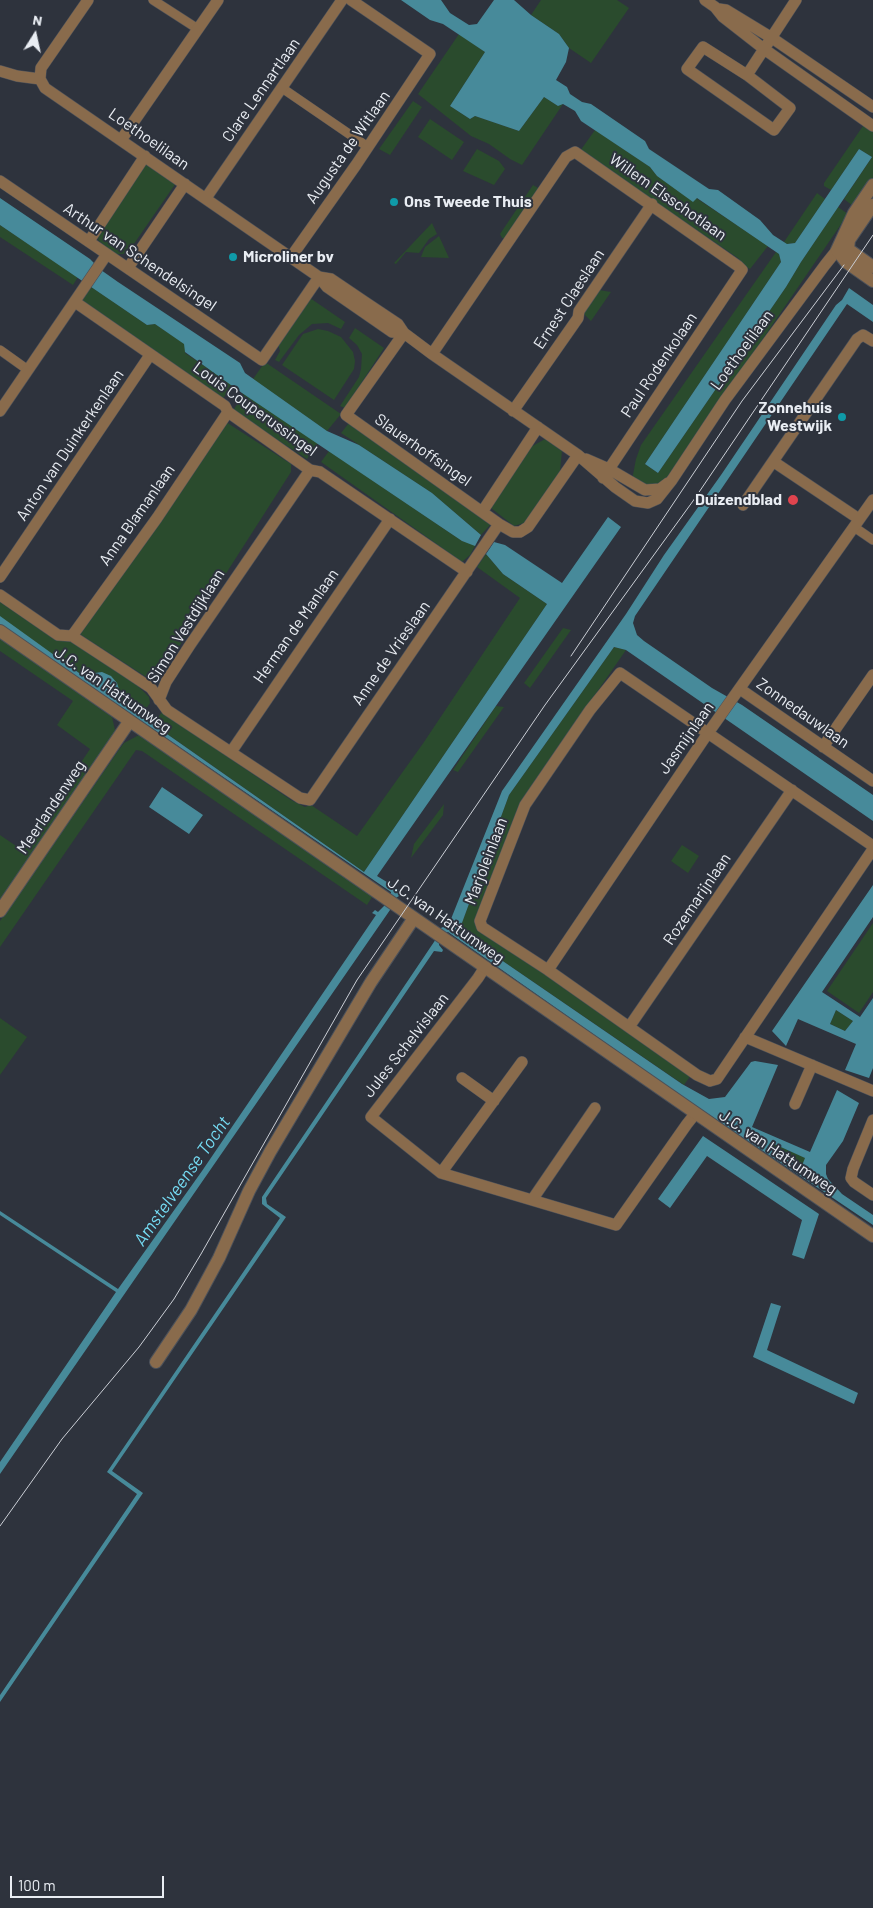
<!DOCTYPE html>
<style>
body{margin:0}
#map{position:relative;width:873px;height:1908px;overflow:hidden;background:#2e333d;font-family:Barlow,sans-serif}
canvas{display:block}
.north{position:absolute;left:10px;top:10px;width:50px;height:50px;-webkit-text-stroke:4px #2e333d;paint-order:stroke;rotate:10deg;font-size:14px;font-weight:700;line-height:20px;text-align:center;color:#e9edf3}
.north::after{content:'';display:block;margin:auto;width:18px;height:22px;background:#e9edf3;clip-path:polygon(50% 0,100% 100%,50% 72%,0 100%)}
.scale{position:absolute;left:10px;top:1876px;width:154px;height:22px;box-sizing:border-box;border:2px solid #e9edf3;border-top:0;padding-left:6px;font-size:15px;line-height:18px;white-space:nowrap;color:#e9edf3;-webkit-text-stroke:4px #2e333d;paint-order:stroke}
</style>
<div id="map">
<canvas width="873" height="1908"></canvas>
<div class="north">N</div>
<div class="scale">100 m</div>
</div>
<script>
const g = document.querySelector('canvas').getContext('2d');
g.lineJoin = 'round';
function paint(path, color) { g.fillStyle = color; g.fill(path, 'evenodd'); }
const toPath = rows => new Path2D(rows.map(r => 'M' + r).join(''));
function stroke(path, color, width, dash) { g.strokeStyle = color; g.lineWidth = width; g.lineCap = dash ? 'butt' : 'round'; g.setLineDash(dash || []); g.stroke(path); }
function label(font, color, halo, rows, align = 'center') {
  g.font = font + ' Barlow,sans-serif'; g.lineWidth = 4; g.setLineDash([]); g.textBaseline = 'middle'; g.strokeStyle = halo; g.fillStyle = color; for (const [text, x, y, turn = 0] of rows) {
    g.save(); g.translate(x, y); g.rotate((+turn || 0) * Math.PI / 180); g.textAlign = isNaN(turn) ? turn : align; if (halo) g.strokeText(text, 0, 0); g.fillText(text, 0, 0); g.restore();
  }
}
paint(toPath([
 [541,0,617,0,629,8,591,63,569,48,559,34,531,15],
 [459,34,485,52,450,106,470,119,475,116,519,131,544,97,558,106,563,104,522,165,510,159,489,144,471,136,418,94],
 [413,101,422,107,390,155,379,149],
 [430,119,464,142,452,160,418,137],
 [865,123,873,129,873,178,853,206,844,199,872,157,859,149,831,190,824,186,824,183],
 [595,130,650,167,657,176,693,201,696,198,768,246,750,269,746,267,738,258,580,151],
 [477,149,499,161,505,169,494,185,463,171],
 [146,163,176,183,129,251,123,254,115,254,98,240,99,234],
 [533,185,540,189,505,238,502,238,500,234],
 [817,193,825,199,795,243,787,244,784,242],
 [838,207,848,214,672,472,660,484,645,486,632,480,636,459,641,445,776,252,779,254,781,262,645,464,658,473,786,287,801,262],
 [432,223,437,234,429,239,419,253,406,252,396,264,394,263],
 [0,225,78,277,73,285,0,237],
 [439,236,449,258,421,257,425,247],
 [90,286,147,325,155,324,185,344,185,353,232,385,222,400,85,308,81,298],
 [599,290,611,292,591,321,582,312],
 [310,298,345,322,341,329,328,323,312,324,299,335,279,362,275,360,280,351,278,344],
 [355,328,384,348,345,408,340,406,359,377,361,369,362,354,357,345,349,338],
 [318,329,328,331,341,337,353,352,355,361,354,369,334,400,282,365,303,334],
 [265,362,341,414,327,431,253,379],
 [242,393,318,443,307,459,236,413,234,409,241,399],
 [226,422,291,464,291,472,159,678,151,680,81,635,81,629],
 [349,423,491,524,481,535,432,493,341,433],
 [545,439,562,451,560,471,527,522,514,526,491,508,492,501,529,448],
 [329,451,462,541,473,544,475,546,470,555,462,562,321,462],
 [486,554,503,574,547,604,364,872,153,724,162,712,291,800,305,807,311,805,357,836,424,742,520,598,477,567],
 [0,602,56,640,69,640,134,682,149,697,150,703,141,716,117,699,118,694,102,672,95,673,87,678,0,619],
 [563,628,571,630,530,688,524,683],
 [0,638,112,717,115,730,113,737,0,902,0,835,22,850,90,749,57,725,73,701,0,651],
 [614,647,626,650,520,803,476,919,691,1075,684,1085,459,931,509,795],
 [496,706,504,707,458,772,453,770],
 [139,735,374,894,367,905,142,751,136,750,0,947,0,921,118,751,124,743],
 [444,804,443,815,411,858,414,844],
 [682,845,699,856,688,873,671,861],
 [873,923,873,992,859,1013,827,991],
 [836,1010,853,1021,845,1031,830,1024],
 [0,1018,27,1037,0,1075],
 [772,1143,806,1158,801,1168,770,1148]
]), '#2a4b2d');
paint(toPath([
 [401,0,441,0,450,13,469,25,477,24,494,0,514,0,531,15,559,34,569,48,566,62,556,80,567,87,570,94,582,102,591,104,645,141,649,149,709,189,718,190,760,220,773,235,787,244,795,243,859,149,872,157,801,262,786,287,658,473,645,464,781,262,779,254,697,198,693,202,657,176,650,167,581,121,575,111,563,104,558,106,544,97,519,131,475,116,470,119,450,106,485,52,443,24,430,20],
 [0,198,90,259,101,270,118,282,240,363,245,373,327,431,359,445,432,493,481,535,475,546,462,541,242,393,185,352,184,344,155,324,147,325,0,225],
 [849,288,873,305,873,322,847,304,635,616,633,623,637,635,644,641,712,688,742,705,873,795,873,821,626,650,614,647,509,795,459,931,682,1084,709,1099,725,1097,751,1062,755,1061,778,1065,752,1127,810,1152,837,1090,859,1103,843,1141,826,1165,826,1174,828,1179,842,1194,873,1215,873,1225,677,1093,448,932,445,933,441,931,441,928,449,924,502,791,626,614,664,555,721,475,836,305,842,300],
 [772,1143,805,1158,801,1168,770,1148],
 [608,517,621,527,377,876,400,890,399,896,396,898,391,895,391,892,73,674,64,670,0,626,0,616,86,678,95,673,102,672,111,676,117,683,119,689,117,699,364,872,547,604,503,574,492,561,486,554,494,542,505,545,562,583],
 [162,787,203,815,189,834,149,807],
 [873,885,873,917,822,992,860,1017,873,998,873,1068,869,1078,845,1070,856,1044,798,1019,786,1046,772,1031],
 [836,1010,853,1021,845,1031,830,1024],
 [386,904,390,906,390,910,0,1474,0,1462,116,1292,0,1215,0,1211,118,1289,202,1171,376,915,372,913,375,910,378,912],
 [436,939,439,941,439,945,443,950,442,952,434,951,266,1198,267,1204,286,1217,112,1471,143,1493,0,1702,0,1695,137,1494,107,1472,280,1218,262,1204,262,1197],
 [703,1136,819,1214,804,1259,792,1255,802,1220,707,1156,670,1208,658,1199],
 [771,1303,781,1306,767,1350,858,1393,854,1404,753,1357]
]), '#478a9a');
const pedestrian = toPath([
 [153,0,198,29],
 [282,88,368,147],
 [0,350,28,370],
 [854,527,873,540]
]);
const minor = toPath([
 [88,0,41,68,40,79,45,88,319,277,327,287,392,332,404,333],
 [705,0,715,7,723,17,764,49,873,126],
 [719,9,726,10,772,38,873,107],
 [703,47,747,75,790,108,774,130,687,69,703,47],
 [0,71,17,76,40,79],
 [747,75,796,0],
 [121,140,218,0],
 [0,181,262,360,319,277],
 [206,198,342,0],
 [89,241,145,156],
 [291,257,356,165,430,54,351,0],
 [128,268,185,184],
 [319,277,331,279,365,302,398,324,404,333,432,354,578,455,615,487,635,501,648,503,657,499,672,480,725,400,825,265,837,250,846,249],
 [75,302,225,406,228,412,310,470,320,472,467,572],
 [404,333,346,415,499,524,513,532,520,532,528,527,578,455],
 [432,354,566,157,575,152,738,266,742,270,603,478],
 [0,411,107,254],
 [513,411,578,318,579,311,652,204],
 [586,459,609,469,645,490,660,489,668,483],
 [774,462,859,519],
 [743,505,857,339,863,335,873,341],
 [482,512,538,427],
 [0,577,150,355],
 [0,595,58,635,72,636,124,670,151,688,167,710,300,798,310,800,499,524],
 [72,636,157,518,228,412],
 [740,689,873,781],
 [159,700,166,682,190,645,310,470],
 [823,747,873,675],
 [231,752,390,519],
 [873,846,620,673,590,710,525,805,480,921,482,927,548,970,697,1075,710,1081,717,1079,873,849],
 [485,967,478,978,371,1117,441,1173,616,1225,687,1124,695,1114],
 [548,970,708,733,873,500],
 [629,1027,792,790],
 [745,1037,873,1091],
 [462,1078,494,1101],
 [795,1104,812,1065],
 [873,1120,853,1169,851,1178,854,1182,873,1195],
 [441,1173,522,1062],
 [532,1200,595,1108]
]);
const tertiary = toPath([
 [873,185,854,213,837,250,846,262,873,281],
 [873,205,849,240,848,249,873,267],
 [0,631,873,1236],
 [0,911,129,722],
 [156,1362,191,1310,219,1258,249,1191,270,1152,371,982,414,918]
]);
stroke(pedestrian, '#4c515a', 10);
stroke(minor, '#4c515a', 12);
stroke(tertiary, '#4c515a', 14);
stroke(pedestrian, '#896b4c', 9);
stroke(minor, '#896b4c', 11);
stroke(tertiary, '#896b4c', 12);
stroke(toPath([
 [571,656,742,401,844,265],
 [0,1526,62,1439,139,1347,174,1299,201,1254,357,980,545,705,693,501,873,235]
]), '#cbcfd6', 1);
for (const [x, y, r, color] of [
 [394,202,5,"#0f9aa8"],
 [233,257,5,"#0f9aa8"],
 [842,417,5,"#0f9aa8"],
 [793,500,6,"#e0444e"]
]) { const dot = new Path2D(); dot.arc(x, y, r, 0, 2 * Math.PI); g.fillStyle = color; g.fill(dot); stroke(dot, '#2e333d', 2); }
label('16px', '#e9edf3', '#2e333d', [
 ["Clare Lennartlaan",261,90,-55],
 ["Loethoelilaan",149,139,35],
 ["Augusta de Witlaan",348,147,-55],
 ["Willem Elsschotlaan",668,197,35],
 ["Arthur van Schendelsingel",140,257,34],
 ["Ernest Claeslaan",569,299,-57],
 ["Loethoelilaan",742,350,-54],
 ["Paul Rodenkolaan",659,365,-56],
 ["Louis Couperussingel",255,409,36],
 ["Anton van Duinkerkenlaan",70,445,-56],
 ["Slauerhoffsingel",423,450,35],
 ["Anna Blamanlaan",137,515,-55],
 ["Simon Vestdijklaan",186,626,-58],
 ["Herman de Manlaan",296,626,-55],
 ["Anne de Vrieslaan",391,653,-55],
 ["J.C. van Hattumweg",113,690,35],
 ["Zonnedauwlaan",803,713,35],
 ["Jasmijnlaan",686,738,-55],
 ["Meerlandenweg",51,807,-56],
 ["Marjoleinlaan",486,861,-69],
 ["Rozemarijnlaan",697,899,-56],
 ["J.C. van Hattumweg",446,920,35],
 ["Jules Schelvislaan",406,1045,-52],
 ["J.C. van Hattumweg",778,1152,34]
]);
label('bold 16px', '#e9edf3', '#2e333d', [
 ["Ons Tweede Thuis",404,202],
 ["Microliner bv",243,257],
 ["Zonnehuis",832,408,"right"],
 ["Westwijk",832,426,"right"],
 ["Duizendblad",782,500,"right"]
], 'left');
label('italic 18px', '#75dcf4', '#2e333d', [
 ["Amstelveense Tocht",182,1181,-55]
]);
</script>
